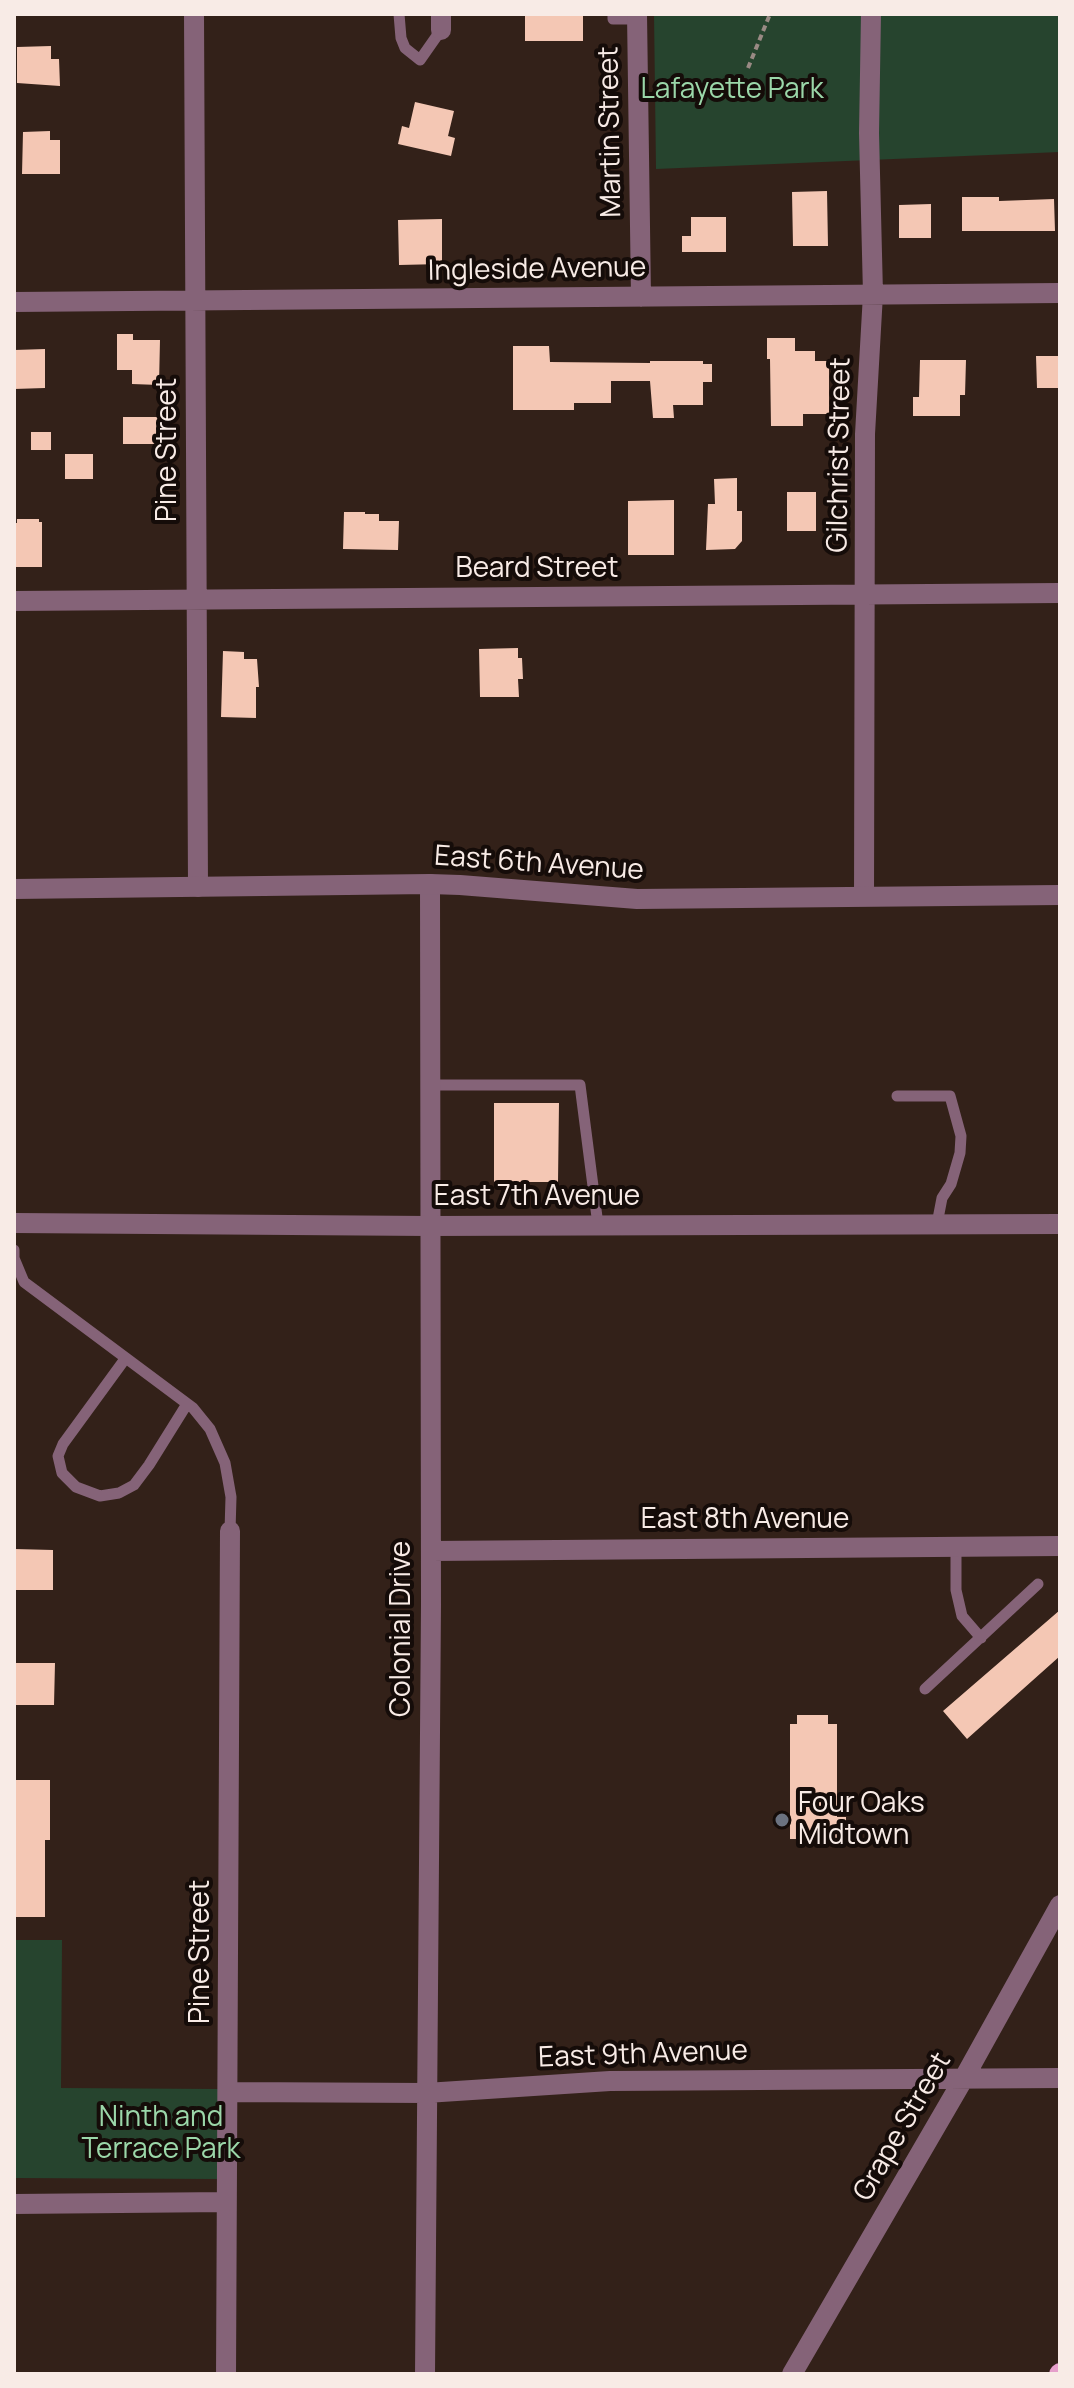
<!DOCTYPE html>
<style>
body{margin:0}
#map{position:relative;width:1074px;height:2388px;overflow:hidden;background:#332119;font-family:Manrope,sans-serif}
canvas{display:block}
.frame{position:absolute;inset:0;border:16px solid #f8ebe6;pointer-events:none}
</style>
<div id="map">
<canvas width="1074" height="2388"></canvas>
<div class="frame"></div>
</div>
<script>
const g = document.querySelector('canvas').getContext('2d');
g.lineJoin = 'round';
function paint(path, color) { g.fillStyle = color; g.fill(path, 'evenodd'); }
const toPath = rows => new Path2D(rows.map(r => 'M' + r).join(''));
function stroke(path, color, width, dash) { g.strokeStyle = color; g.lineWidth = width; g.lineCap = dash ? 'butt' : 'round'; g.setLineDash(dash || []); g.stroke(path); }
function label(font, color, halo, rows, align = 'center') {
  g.font = font + ' Manrope,sans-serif'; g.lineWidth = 8; g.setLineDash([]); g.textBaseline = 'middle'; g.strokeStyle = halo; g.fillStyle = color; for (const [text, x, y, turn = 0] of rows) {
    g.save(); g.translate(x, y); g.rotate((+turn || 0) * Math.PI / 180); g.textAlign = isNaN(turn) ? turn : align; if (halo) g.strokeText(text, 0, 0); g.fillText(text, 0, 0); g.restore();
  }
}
paint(toPath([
 [654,14,1060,14,1060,152,656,169],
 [14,1940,62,1940,61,2088,218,2089,218,2179,14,2178]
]), '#26442e');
paint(toPath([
 [525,14,583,14,583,41,525,41],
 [51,46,51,59,59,59,60,86,17,83,17,47],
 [415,102,454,111,448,136,455,138,451,156,398,144,402,126,409,128],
 [50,131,50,140,60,140,60,174,22,174,23,132],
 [827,191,828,246,793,246,792,192],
 [962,197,999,197,999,201,1054,199,1055,231,962,231],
 [931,204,931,238,899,238,899,205],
 [691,217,726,217,726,252,682,252,682,236,691,236],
 [442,219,442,264,399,265,398,220],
 [117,334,133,334,133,340,160,340,159,385,132,384,132,370,117,370],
 [767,338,795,338,795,351,815,351,815,361,829,361,829,414,803,414,803,426,771,426,770,359,767,359],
 [513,346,549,346,550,362,650,363,650,361,703,361,703,364,712,364,712,382,703,382,703,405,673,405,674,418,653,418,650,381,611,381,611,403,574,403,574,410,513,410],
 [45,349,45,388,14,389,14,350],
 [1036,356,1060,356,1060,388,1037,388],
 [920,360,966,360,965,395,960,395,960,416,913,416,913,397,919,397],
 [123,417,165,417,165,444,123,444],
 [31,432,51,432,51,450,31,450],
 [65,454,93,454,93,479,65,479],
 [737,478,737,511,742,511,742,541,735,549,706,550,708,504,715,504,714,479],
 [787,492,816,492,816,531,787,531],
 [674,500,674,555,628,555,628,501],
 [344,512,365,512,365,514,379,514,379,521,399,521,398,550,343,549],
 [17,519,39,519,39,522,42,522,42,567,14,567,15,523,17,523],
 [518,648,518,658,522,658,523,679,518,679,519,697,480,697,479,649],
 [223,651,244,652,244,659,257,659,259,687,256,687,256,718,221,717],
 [494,1103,559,1103,558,1182,494,1182],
 [14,1549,53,1550,53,1590,14,1590],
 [1060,1610,1060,1656,967,1739,943,1711],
 [16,1663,55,1663,54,1705,16,1705],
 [797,1715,828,1715,828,1724,837,1724,837,1817,846,1817,846,1839,790,1839,790,1724,797,1724],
 [14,1780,50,1780,50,1840,45,1840,45,1917,14,1917]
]), '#f4c7b4');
stroke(toPath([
 [748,68,770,14]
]), '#998a84', 4, [6, 4]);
stroke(toPath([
 [399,14,401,38,405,48,420,60,441,30],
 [613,14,613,19,637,19],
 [429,1085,580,1085,598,1225],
 [897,1096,950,1096,961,1136,960,1153,951,1184,942,1198,937,1224],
 [14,1250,14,1258,24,1282,193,1408,210,1429,225,1463,231,1497,230,1531],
 [125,1359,63,1444,58,1456,62,1473,76,1487,100,1496,119,1493,134,1485,149,1465,187,1404],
 [956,1547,956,1590,962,1616,981,1638],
 [925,1689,1038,1584]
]), '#856378', 11);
stroke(toPath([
 [194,14,198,887],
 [441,14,441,30],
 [637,14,641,297],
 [14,302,1060,293],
 [14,601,1060,593],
 [864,896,865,434,873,294,869,133,871,14],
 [431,1551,1060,1546],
 [229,2092,426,2093,610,2081,1060,2078],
 [14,2204,226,2202],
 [226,2374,230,1531],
 [425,2374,431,1604,430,884],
 [792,2374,964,2078,1060,1905]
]), '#856378', 20);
stroke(toPath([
 [14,889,430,884,460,885,637,899,1060,895],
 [14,1223,429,1226,1060,1224]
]), '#856378', 20);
stroke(toPath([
 [1059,2374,1060,2373]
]), '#e69fcb', 20);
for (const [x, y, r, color] of [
 [782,1820,8,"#6b7280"]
]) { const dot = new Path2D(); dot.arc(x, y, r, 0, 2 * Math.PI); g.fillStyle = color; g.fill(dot); stroke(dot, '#150c09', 3); }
label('28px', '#9bd7a9', '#150c09', [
 ["Lafayette Park",732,90],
 ["Ninth and",161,2118],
 ["Terrace Park",161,2150]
]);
label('28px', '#f8ebe6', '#150c09', [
 ["Martin Street",611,132,-91],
 ["Ingleside Avenue",537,270,-1],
 ["Pine Street",168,450,-90],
 ["Gilchrist Street",840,455,-89],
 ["Beard Street",537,569],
 ["East 6th Avenue",539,864,4],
 ["East 7th Avenue",537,1197],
 ["East 8th Avenue",745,1520],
 ["Colonial Drive",402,1629,-90],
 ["Pine Street",201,1952,-90],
 ["East 9th Avenue",643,2055,-2],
 ["Grape Street",903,2127,-60]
]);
label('28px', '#f8ebe6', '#150c09', [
 ["Four Oaks",798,1804],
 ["Midtown",798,1836]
], 'left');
</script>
